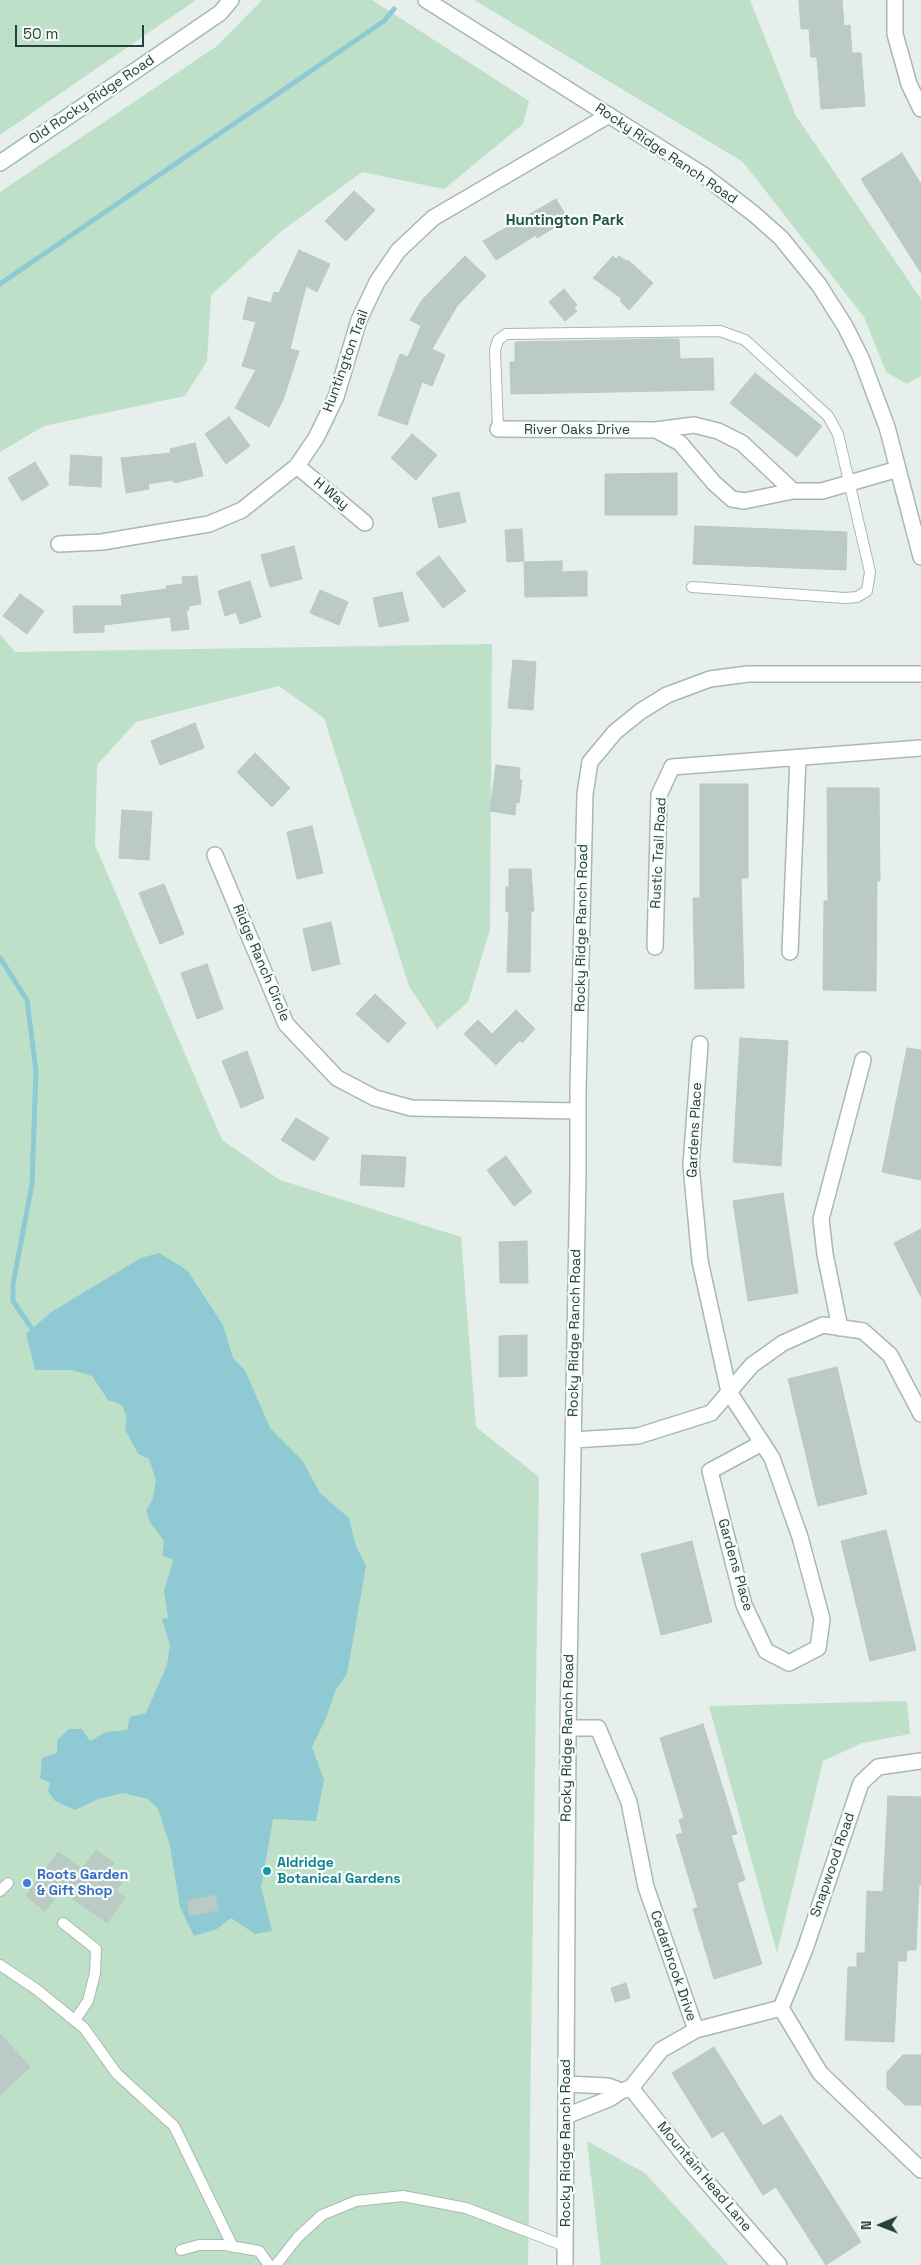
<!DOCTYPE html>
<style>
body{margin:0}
#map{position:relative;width:921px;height:2265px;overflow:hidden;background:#e6efeb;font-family:"Space Grotesk",sans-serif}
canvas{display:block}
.north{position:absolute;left:856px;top:2200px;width:50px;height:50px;-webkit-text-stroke:4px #f7fbf9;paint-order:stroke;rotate:269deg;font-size:14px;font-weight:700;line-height:20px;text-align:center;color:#24423a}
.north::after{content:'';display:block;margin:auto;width:18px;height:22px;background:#24423a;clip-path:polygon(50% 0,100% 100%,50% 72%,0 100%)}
.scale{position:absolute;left:15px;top:25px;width:129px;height:22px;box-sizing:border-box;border:2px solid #24423a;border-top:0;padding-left:6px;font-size:15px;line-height:18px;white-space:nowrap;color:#24423a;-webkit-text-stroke:4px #f7fbf9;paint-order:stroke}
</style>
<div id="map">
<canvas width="921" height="2265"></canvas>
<div class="north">N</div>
<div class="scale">50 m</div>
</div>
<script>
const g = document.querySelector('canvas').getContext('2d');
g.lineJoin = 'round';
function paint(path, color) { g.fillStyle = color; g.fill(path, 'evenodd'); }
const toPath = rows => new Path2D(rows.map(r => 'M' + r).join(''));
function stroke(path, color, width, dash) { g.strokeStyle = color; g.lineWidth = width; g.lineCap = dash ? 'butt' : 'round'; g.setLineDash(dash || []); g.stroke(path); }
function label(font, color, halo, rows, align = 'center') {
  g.font = font + ' "Space Grotesk",sans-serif'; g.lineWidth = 4.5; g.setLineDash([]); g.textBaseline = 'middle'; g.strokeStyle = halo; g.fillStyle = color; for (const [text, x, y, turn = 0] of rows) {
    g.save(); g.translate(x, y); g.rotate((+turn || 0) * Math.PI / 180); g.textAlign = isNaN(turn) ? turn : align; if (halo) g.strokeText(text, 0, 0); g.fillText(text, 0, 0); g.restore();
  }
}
paint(toPath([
 [0,0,196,0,0,135],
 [262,0,372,0,529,101,523,124,444,189,362,172,283,230,211,295,207,361,185,396,44,426,0,452,0,192,217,46],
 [474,0,750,0,796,116,921,299,921,376,907,384,886,372,864,317,743,162],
 [0,634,15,652,492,644,490,930,468,1002,437,1029,409,986,324,718,279,686,136,722,97,765,95,845,222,1140,280,1180,461,1237,476,1427,539,1477,528,2265,0,2265],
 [907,1701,910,1734,862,1743,823,1761,777,1953,709,1706],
 [587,2141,645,2173,729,2265,601,2265]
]), '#bfe0c8');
paint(toPath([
 [159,1253,187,1270,223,1325,233,1358,245,1370,270,1428,302,1460,320,1493,349,1518,356,1546,366,1566,347,1674,336,1689,326,1718,312,1747,324,1780,316,1821,273,1819,261,1887,272,1931,255,1934,231,1918,217,1929,194,1936,180,1907,170,1846,158,1809,148,1799,123,1793,98,1799,75,1810,55,1801,48,1791,50,1783,40,1778,42,1758,57,1753,57,1740,69,1729,82,1729,90,1741,106,1732,127,1730,130,1717,146,1713,167,1665,170,1645,162,1619,168,1618,164,1591,173,1560,162,1555,164,1541,150,1522,146,1511,153,1498,156,1480,149,1459,138,1454,125,1429,127,1418,122,1405,108,1400,92,1376,72,1370,35,1370,26,1334,50,1313,81,1294,141,1258]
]), '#8ec9d4');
stroke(toPath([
 [0,284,384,21,394,9],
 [0,958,27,1000,36,1071,32,1184,13,1284,13,1301,32,1329]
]), '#8ec9d4', 5);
const building = toPath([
 [799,0,842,0,844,26,850,25,852,53,861,53,865,106,821,109,817,57,811,57,809,29,801,29,799,0],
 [902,153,921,184,921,273,861,179,902,153],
 [354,191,375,210,346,241,325,221,354,191],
 [556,199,568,219,537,238,536,235,496,260,483,241,556,199],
 [299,250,330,264,317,292,306,286,290,349,299,351,283,400,269,427,235,408,256,370,242,366,256,322,243,319,248,297,271,303,274,292,279,293,299,250],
 [465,256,486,276,457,306,432,349,445,355,432,386,422,382,407,425,378,415,400,354,408,357,421,326,410,320,422,300,465,256],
 [613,256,616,259,619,256,626,261,628,260,653,283,629,310,621,302,621,298,593,278,613,256],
 [564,289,577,305,574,308,577,311,565,321,549,302,564,289],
 [662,339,679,339,680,359,713,358,714,390,511,394,510,362,515,362,515,342,662,339],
 [755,373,822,426,797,457,730,403,755,373],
 [229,417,250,446,226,464,205,434,229,417],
 [412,434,437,455,416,480,391,458,412,434],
 [195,443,203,476,174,483,173,480,148,484,149,489,126,493,121,458,171,453,170,449,195,443],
 [71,455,102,457,101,487,69,485,71,455],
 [35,462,49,485,22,501,8,478,35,462],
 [677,473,677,515,605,515,605,474,677,473],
 [459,492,466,522,439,528,432,498,459,492],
 [695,526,847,532,846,570,693,564,695,526],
 [522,529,524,561,507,562,505,530,522,529],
 [294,546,302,579,270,587,261,555,294,546],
 [439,556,466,591,443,608,416,573,439,556],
 [562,561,562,572,587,571,587,596,525,597,524,562,562,561],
 [197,576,201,604,189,606,189,610,186,610,189,629,172,631,170,617,104,625,104,632,74,633,73,606,122,606,121,595,167,589,166,586,183,584,182,577,197,576],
 [250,581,261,617,240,624,236,612,225,616,218,591,250,581],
 [320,590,348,602,339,625,310,613,320,590],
 [402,592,409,621,379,627,373,598,402,592],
 [20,594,44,611,27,634,3,616,20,594],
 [513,660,536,662,533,710,508,708,513,660],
 [195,723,204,748,160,765,151,741,195,723],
 [255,753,290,788,272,807,237,772,255,753],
 [496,765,520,768,519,780,522,780,519,803,516,802,515,815,490,811,496,765],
 [700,784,748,784,748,878,741,878,744,988,695,989,693,898,700,898,700,784],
 [827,788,879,788,880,881,877,881,876,991,823,990,824,901,828,901,827,788],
 [122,810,152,812,149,860,119,858,122,810],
 [312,826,323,873,297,879,287,832,312,826],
 [509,869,531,869,534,911,531,911,530,972,507,972,509,912,506,912,506,887,509,887,509,869],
 [164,884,184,934,160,944,139,893,164,884],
 [331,922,340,964,312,971,303,929,331,922],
 [207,964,223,1009,197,1019,181,973,207,964],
 [375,994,406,1023,388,1043,356,1014,375,994],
 [516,1010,535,1029,522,1043,520,1040,496,1065,464,1034,478,1020,492,1034,516,1010],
 [740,1038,788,1041,781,1166,733,1162,740,1038],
 [907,1048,921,1050,921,1180,882,1172,907,1048],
 [247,1051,264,1098,241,1108,222,1061,247,1051],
 [296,1118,329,1138,314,1161,281,1140,296,1118],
 [362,1155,406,1157,404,1187,360,1185,362,1155],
 [506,1156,532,1192,514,1206,487,1170,506,1156],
 [783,1193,798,1293,748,1301,733,1201,783,1193],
 [921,1229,921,1297,894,1243,921,1229],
 [527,1241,528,1283,500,1283,499,1242,527,1241],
 [527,1335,527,1376,499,1377,499,1336,527,1335],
 [837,1367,867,1494,818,1506,788,1379,837,1367],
 [886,1530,916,1650,870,1661,841,1541,886,1530],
 [692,1541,712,1622,661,1635,641,1554,692,1541],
 [703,1724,737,1834,731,1835,745,1880,737,1883,762,1964,714,1979,693,1909,698,1908,676,1835,683,1833,679,1820,684,1818,660,1738,703,1724],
 [888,1796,921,1797,921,1885,919,1885,916,1950,907,1950,906,1961,898,1961,894,2042,845,2040,848,1967,857,1967,857,1953,865,1953,867,1891,883,1892,888,1796],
 [96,1850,114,1863,110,1869,124,1880,116,1891,125,1898,107,1923,61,1890,45,1911,26,1896,58,1852,82,1869,96,1850],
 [215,1895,218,1910,190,1916,187,1901,215,1895],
 [626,1983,630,1998,615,2002,611,1988,626,1983],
 [0,2034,30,2067,0,2095,0,2034],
 [714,2047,763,2126,781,2115,861,2242,826,2265,776,2187,763,2195,723,2131,712,2138,672,2073,714,2047],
 [903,2055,921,2055,921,2105,905,2105,887,2088,887,2072,903,2055]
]);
paint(building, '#bbcac4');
stroke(building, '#b8c9c2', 1);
const lane = toPath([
 [498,429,495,350,498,340,506,334,720,331,745,340,828,416,838,434,870,572,867,591,857,597,845,598,692,587],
 [0,1891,8,1883],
 [63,1923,96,1949,95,1973,88,2001,75,2020],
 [0,1965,36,1989,84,2028,117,2074,174,2126,233,2247],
 [181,2250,199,2245,225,2245,259,2251,269,2265],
 [276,2265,298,2237,322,2215,356,2201,403,2196,466,2208,565,2246]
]);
const street = toPath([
 [426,0,702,174,754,214,781,238,819,285,845,326,861,358,887,427,921,557],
 [895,0,895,34,909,84,921,109],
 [498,429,656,430,694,425,718,431,742,443,793,491],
 [656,430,680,443,714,483,732,499,744,501,793,491,822,491,898,469],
 [297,466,365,523],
 [59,544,102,542,209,524,242,510,297,466,316,438,336,397,359,320,377,282,398,251,433,218,609,115],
 [215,855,286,1024,337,1078,375,1098,411,1108,578,1111],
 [655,947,659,795,672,767,921,748],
 [790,952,798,757],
 [700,1044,691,1165,700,1261,729,1392,772,1458,800,1537,822,1619,818,1648,789,1663,766,1651,744,1605,710,1471,762,1443],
 [840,1328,825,1254,821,1219,863,1060],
 [573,1440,638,1436,711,1413,752,1365,783,1343,823,1325,863,1331,890,1355,921,1414],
 [568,1728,598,1728,629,1802,646,1887,696,2030],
 [781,2008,805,1949,861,1783,878,1767,921,1761],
 [781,2008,820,2073,921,2170],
 [566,2084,608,2086,621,2091],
 [631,2088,692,2165,779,2265],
 [566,2116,609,2099,621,2091,631,2088,661,2050,696,2030,781,2008],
 [565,2265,568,1728,578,1172,578,1090,585,794,590,762,615,732,641,711,667,695,710,679,748,674,921,674]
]);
const secondary = toPath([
 [0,163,220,13,231,0]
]);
stroke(lane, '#a8b8b2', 12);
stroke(street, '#a8b8b2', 18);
stroke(secondary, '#a4bbb3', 18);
stroke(lane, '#fff', 10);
stroke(street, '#fff', 15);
stroke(secondary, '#fff', 15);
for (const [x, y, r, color] of [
 [267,1871,5,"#0f9aa8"],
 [27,1883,5,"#3f7fe0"]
]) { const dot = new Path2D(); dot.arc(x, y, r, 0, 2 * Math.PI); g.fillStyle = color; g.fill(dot); stroke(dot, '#f7fbf9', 2); }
label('14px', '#24423a', '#f7fbf9', [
 ["Old Rocky Ridge Road",92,100,-34],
 ["Rocky Ridge Ranch Road",666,154,34],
 ["Huntington Trail",346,361,-70],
 ["River Oaks Drive",577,430],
 ["H Way",331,494,40],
 ["Rustic Trail Road",659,853,-87],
 ["Rocky Ridge Ranch Road",582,928,-89],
 ["Ridge Ranch Circle",261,963,67],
 ["Gardens Place",695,1130,-87],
 ["Rocky Ridge Ranch Road",575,1333,-89],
 ["Gardens Place",735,1565,74],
 ["Rocky Ridge Ranch Road",568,1738,-89],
 ["Snapwood Road",833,1865,-71],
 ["Cedarbrook Drive",673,1966,71],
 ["Rocky Ridge Ranch Road",566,2143,-90],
 ["Mountain Head Lane",704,2177,50]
]);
label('bold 14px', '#0d838f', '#f7fbf9', [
 ["Aldridge",277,1863],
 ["Botanical Gardens",277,1879]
], 'left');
label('bold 14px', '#366cbe', '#f7fbf9', [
 ["Roots Garden",37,1875],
 ["& Gift Shop",37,1891]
], 'left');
label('bold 15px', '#1f5548', '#f7fbf9', [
 ["Huntington Park",565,221]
]);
</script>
